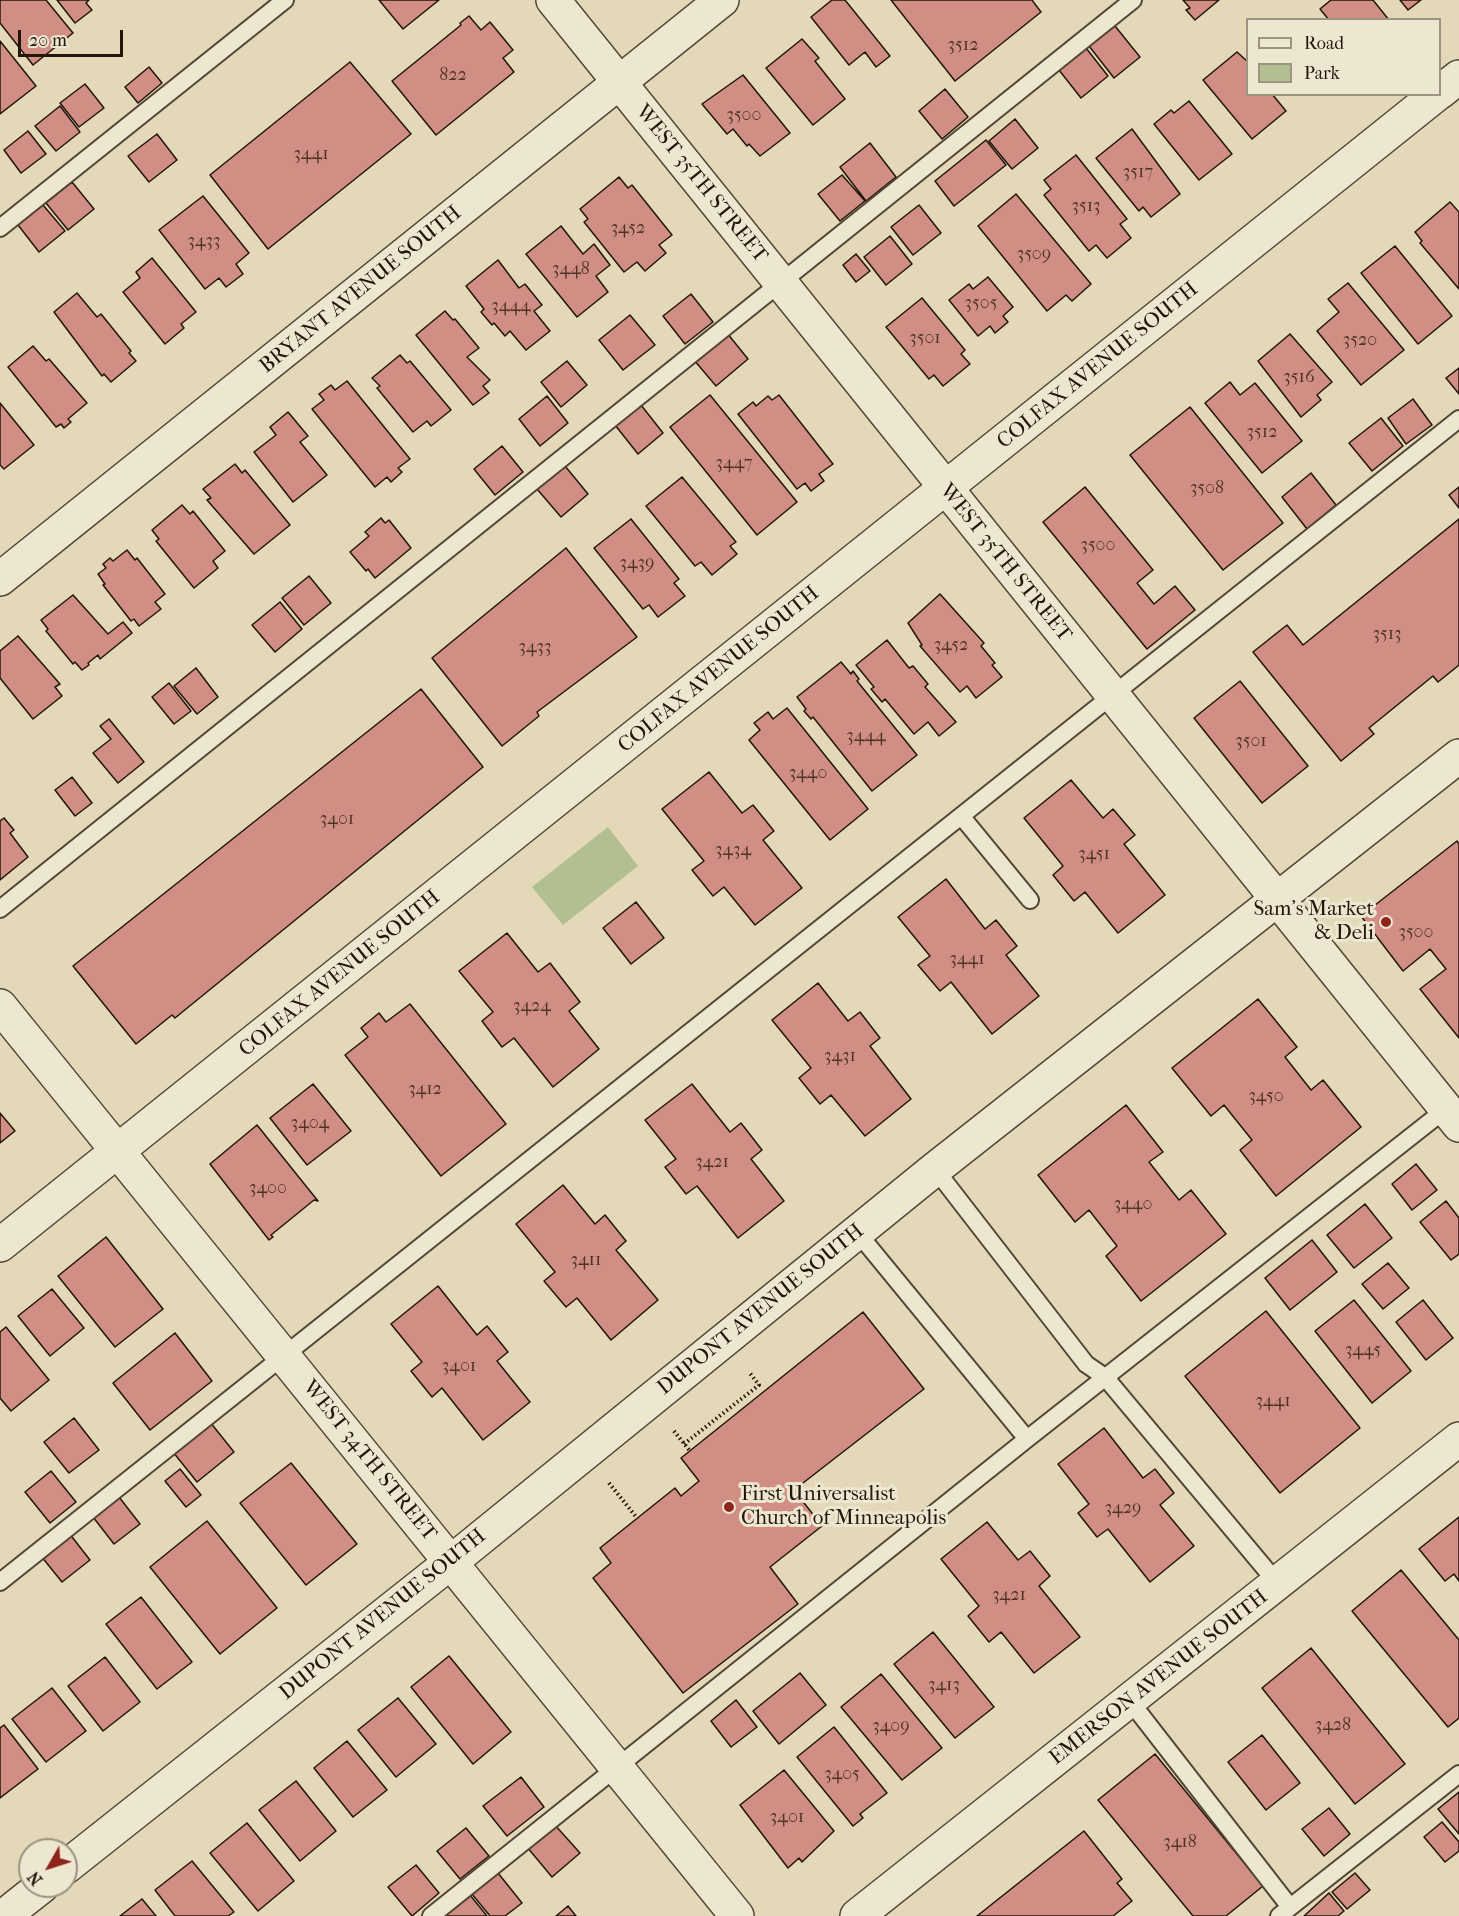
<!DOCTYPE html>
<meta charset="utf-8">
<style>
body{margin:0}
#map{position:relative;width:1459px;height:1916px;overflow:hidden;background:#e3d8b8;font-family:"IM FELL French Canon",serif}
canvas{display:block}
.legend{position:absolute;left:1246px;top:18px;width:195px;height:78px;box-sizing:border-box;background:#ede6d1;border:2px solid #9c9381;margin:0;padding:8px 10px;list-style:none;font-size:18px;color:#23160a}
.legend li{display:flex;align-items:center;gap:12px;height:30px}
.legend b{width:30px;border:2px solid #9c9381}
.north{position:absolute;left:18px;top:1838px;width:60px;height:60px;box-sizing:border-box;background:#ede6d1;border:2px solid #9c9381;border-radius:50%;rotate:231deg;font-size:16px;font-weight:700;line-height:24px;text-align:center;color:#23160a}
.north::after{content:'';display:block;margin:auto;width:21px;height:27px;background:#8f2418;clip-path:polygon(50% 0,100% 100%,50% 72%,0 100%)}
.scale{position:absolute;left:18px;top:30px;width:105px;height:27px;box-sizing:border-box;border:3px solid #23160a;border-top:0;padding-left:8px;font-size:18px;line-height:21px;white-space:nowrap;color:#23160a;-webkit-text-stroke:4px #ede6d1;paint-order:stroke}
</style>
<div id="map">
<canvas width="1459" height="1916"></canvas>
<ul class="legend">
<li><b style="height:8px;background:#ede6d1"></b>Road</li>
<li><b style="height:16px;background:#b2bf90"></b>Park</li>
</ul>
<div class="north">N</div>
<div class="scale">20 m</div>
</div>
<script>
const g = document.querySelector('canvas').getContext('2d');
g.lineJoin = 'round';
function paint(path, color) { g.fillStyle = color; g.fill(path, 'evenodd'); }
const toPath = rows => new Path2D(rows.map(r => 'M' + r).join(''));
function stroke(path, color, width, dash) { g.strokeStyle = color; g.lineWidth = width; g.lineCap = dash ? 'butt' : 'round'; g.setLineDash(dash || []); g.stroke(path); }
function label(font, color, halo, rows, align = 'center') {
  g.font = font + ' "IM FELL French Canon",serif'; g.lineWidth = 6; g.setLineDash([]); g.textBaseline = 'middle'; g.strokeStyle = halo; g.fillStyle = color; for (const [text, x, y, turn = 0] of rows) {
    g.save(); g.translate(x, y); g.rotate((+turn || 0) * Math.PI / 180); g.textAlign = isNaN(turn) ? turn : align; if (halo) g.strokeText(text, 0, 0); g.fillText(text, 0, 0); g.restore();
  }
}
paint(toPath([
 [608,827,638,866,563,925,532,887]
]), '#b2bf90');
const building = toPath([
 [0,0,46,0,73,33,33,65,0,23,0,0],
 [57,0,89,0,86,3,92,10,75,23,57,0],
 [379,0,439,0,403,29,379,0],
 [832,0,845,0,890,56,876,67,865,52,849,65,811,17,832,0],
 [891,0,1032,0,1041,12,955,81,891,0],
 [1183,0,1219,0,1195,20,1186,10,1190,8,1183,0],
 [1331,0,1373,0,1389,20,1329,20,1320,9,1331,0],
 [1400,0,1421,0,1408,10,1400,0],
 [469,16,481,30,490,22,513,50,503,58,514,72,436,135,392,81,461,25,460,23,469,16],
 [1115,26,1140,57,1114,78,1089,46,1115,26],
 [802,39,819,58,815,61,845,99,813,125,766,68,802,39],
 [0,41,36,86,0,114,0,41],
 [1086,48,1108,76,1081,98,1059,70,1086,48],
 [1237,52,1248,62,1248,94,1272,94,1286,111,1252,139,1203,80,1237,52],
 [350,62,411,134,268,249,210,175,350,62],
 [149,67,162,83,138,103,125,87,149,67],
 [743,75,790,133,760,156,749,144,747,146,733,129,727,134,702,104,743,75],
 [85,84,104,108,79,127,60,103,85,84],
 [945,89,968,117,942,139,919,111,945,89],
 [1189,101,1232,154,1199,180,1154,124,1171,110,1174,113,1189,101],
 [60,106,80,132,56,151,35,126,60,106],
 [1015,119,1038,148,1012,169,989,141,1015,119],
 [1132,129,1180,194,1151,217,1143,207,1139,211,1096,158,1132,129],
 [28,131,46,154,21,173,4,150,28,131],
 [157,134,177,160,149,182,128,156,157,134],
 [986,140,1006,165,954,206,935,181,986,140],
 [870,143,896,177,866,201,840,167,870,143],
 [1076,155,1127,219,1120,224,1131,238,1107,258,1096,245,1089,251,1044,195,1051,189,1044,180,1076,155],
 [842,175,865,201,840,221,818,194,842,175],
 [619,177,628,188,632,185,672,235,659,245,666,253,645,271,637,262,624,272,584,222,588,219,580,209,619,177],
 [72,182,94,209,68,230,46,203,72,182],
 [1016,194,1091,284,1072,301,1066,295,1047,311,978,226,1016,194],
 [203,196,249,253,236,264,243,274,226,287,219,278,205,289,159,230,203,196],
 [1450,202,1459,212,1459,289,1420,243,1422,241,1415,232,1450,202],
 [43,205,65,231,39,252,18,225,43,205],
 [919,205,941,233,913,255,891,227,919,205],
 [561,226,583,254,594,244,610,265,596,276,608,292,577,317,526,254,561,226],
 [890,236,912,264,886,285,864,257,890,236],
 [1395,246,1452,316,1418,344,1361,273,1395,246],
 [856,254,870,271,856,282,843,265,856,254],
 [152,258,196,312,181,324,184,328,165,344,123,292,140,278,136,272,152,258],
 [498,260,519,288,525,284,542,305,534,311,550,331,526,350,510,331,505,336,494,323,492,325,481,312,484,309,466,286,498,260],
 [988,277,1013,307,1003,316,1008,322,995,333,990,326,978,336,949,300,969,284,973,289,988,277],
 [1348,283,1404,350,1361,385,1317,331,1339,312,1328,299,1348,283],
 [77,293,97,317,101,314,131,351,129,353,136,361,111,382,104,374,102,376,54,312,77,293],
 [691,294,713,322,685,344,663,316,691,294],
 [922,298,965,350,961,354,970,364,943,386,934,375,929,379,886,327,922,298],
 [445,311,453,320,455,319,479,348,467,357,490,380,483,386,489,393,473,405,416,335,445,311],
 [630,315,655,345,623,370,599,340,630,315],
 [727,333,748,359,716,386,694,360,727,333],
 [1290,334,1332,382,1317,395,1321,400,1301,417,1258,361,1290,334],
 [33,346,46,361,49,359,87,403,68,419,71,422,64,428,61,424,56,427,8,367,33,346],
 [400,355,407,363,410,361,451,410,431,426,427,421,413,432,377,388,380,386,372,378,400,355],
 [567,361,587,385,561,407,541,382,567,361],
 [1459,368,1459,394,1446,378,1459,368],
 [347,381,410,459,398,468,402,472,391,482,387,477,375,487,312,409,324,400,319,394,331,385,335,390,347,381],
 [1230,382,1240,395,1255,383,1302,441,1262,473,1205,403,1230,382],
 [710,395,797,502,757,535,670,427,710,395],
 [779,395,833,464,819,474,824,481,811,491,805,483,797,489,738,414,753,402,756,406,768,396,772,400,779,395],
 [547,396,568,423,540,446,519,419,547,396],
 [1413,399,1432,425,1406,444,1388,418,1413,399],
 [0,403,34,445,4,469,0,465,0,403],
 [641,405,663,433,638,454,615,425,641,405],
 [1190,407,1283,523,1223,570,1130,455,1190,407],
 [288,412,308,436,300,442,327,475,293,502,254,452,276,435,270,427,288,412],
 [1381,418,1403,446,1372,471,1349,443,1381,418],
 [502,446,523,472,495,495,474,469,502,446],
 [235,464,242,473,245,470,290,525,254,554,207,500,211,498,203,489,235,464],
 [565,466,588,494,561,517,537,489,565,466],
 [1311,473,1336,505,1307,529,1282,497,1311,473],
 [682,477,736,542,730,546,737,554,712,575,701,562,695,566,646,506,682,477],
 [1085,487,1153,570,1137,583,1154,604,1175,586,1195,610,1147,649,1043,522,1085,487],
 [1459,487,1459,508,1449,495,1459,487],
 [182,505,190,514,193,511,225,551,213,561,218,568,194,588,156,541,159,539,152,530,182,505],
 [381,518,385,523,389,520,411,548,375,578,368,569,366,571,350,552,369,536,365,532,381,518],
 [631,519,679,579,674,583,685,596,658,617,649,605,643,609,594,548,631,519],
 [1459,519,1459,665,1438,682,1433,676,1369,728,1374,734,1341,761,1253,652,1287,625,1303,645,1459,519],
 [566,548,637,637,537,712,539,716,502,746,432,658,566,548],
 [127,550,135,560,137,558,165,594,155,602,161,609,139,626,134,619,131,621,103,585,105,584,98,574,106,568,103,564,110,558,113,561,127,550],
 [309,576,331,603,304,625,282,598,309,576],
 [940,594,984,643,981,646,995,663,992,665,1002,677,976,698,967,686,960,692,920,646,922,645,908,623,940,594],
 [73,595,108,634,123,622,132,633,100,659,98,655,88,663,89,665,82,670,75,662,73,664,46,631,48,629,41,620,73,595],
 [280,602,302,629,275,652,252,625,280,602],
 [18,636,60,684,55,687,62,696,33,719,0,678,0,651,18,636],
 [887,640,909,668,913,666,928,684,925,687,956,722,939,736,928,722,914,734,885,699,882,702,871,689,874,687,856,665,887,640],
 [841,662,851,674,853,671,859,679,857,681,917,755,872,791,813,717,811,719,804,711,806,709,797,697,841,662],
 [196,668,218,697,197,714,174,686,196,668],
 [1240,681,1308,766,1262,803,1194,718,1240,681],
 [169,683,191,711,174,724,152,697,169,683],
 [421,689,483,767,175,1018,172,1015,136,1044,73,966,421,689],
 [787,708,868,809,830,840,749,740,760,730,754,723,768,712,773,719,787,708],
 [109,719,144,762,118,783,93,753,111,739,100,726,109,719],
 [709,772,742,813,753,805,774,831,763,840,802,888,755,925,724,887,713,896,692,870,704,861,662,809,709,772],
 [72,777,92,803,75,816,55,790,72,777],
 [1071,780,1103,818,1113,809,1135,835,1124,844,1165,895,1118,933,1085,892,1074,901,1053,875,1063,866,1024,818,1071,780],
 [4,818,14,830,10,833,28,857,0,880,0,821,4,818],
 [1457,841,1459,844,1459,1038,1420,989,1446,969,1430,949,1403,971,1361,916,1457,841],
 [946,879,985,929,996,920,1017,946,1006,955,1039,996,992,1034,951,982,940,991,918,965,930,956,898,917,946,879],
 [636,902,664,938,631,964,603,928,636,902],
 [507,933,538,972,550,963,580,1002,569,1011,599,1049,553,1087,514,1038,502,1047,482,1021,493,1012,459,971,507,933],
 [818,983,848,1021,860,1012,880,1038,870,1046,911,1099,865,1136,831,1095,820,1104,799,1078,811,1068,772,1020,818,983],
 [1258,999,1297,1047,1285,1057,1311,1090,1323,1080,1361,1127,1276,1196,1240,1150,1252,1140,1224,1105,1211,1116,1172,1068,1258,999],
 [410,1004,506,1124,441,1176,345,1055,368,1037,361,1028,379,1013,386,1022,410,1004],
 [313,1084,351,1131,307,1165,270,1118,313,1084],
 [692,1084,730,1132,741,1123,762,1150,751,1159,784,1201,738,1238,697,1186,686,1194,665,1167,676,1159,645,1120,692,1084],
 [1126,1105,1163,1152,1149,1162,1179,1200,1191,1190,1226,1234,1141,1301,1106,1256,1117,1246,1089,1210,1075,1222,1038,1175,1126,1105],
 [0,1113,15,1131,0,1143,0,1113],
 [257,1125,318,1201,314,1200,271,1235,273,1237,269,1240,210,1164,257,1125],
 [1416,1164,1437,1190,1412,1210,1392,1184,1416,1164],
 [563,1185,595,1224,605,1215,626,1241,616,1250,658,1300,611,1340,577,1298,566,1307,544,1281,555,1272,516,1224,563,1185],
 [1446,1201,1459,1218,1459,1254,1451,1260,1420,1222,1446,1201],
 [1365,1204,1392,1238,1354,1268,1327,1235,1365,1204],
 [106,1237,163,1309,115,1347,58,1276,106,1237],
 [1312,1240,1337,1272,1290,1310,1265,1278,1312,1240],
 [1388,1263,1409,1288,1383,1309,1362,1284,1388,1263],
 [438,1286,477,1335,487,1326,508,1352,497,1361,530,1402,483,1440,442,1388,432,1397,411,1371,422,1362,391,1324,438,1286],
 [52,1289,84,1328,50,1356,18,1316,52,1289],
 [1354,1300,1411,1371,1372,1403,1315,1331,1354,1300],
 [1423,1300,1453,1338,1426,1360,1396,1322,1423,1300],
 [1266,1311,1360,1428,1280,1493,1185,1376,1266,1311],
 [863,1312,924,1389,794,1490,822,1526,770,1567,798,1604,683,1693,593,1578,611,1563,600,1548,675,1488,681,1496,699,1481,681,1458,863,1312],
 [6,1327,49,1380,11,1411,0,1398,0,1332,6,1327],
 [175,1333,212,1381,150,1430,113,1383,175,1333],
 [74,1418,99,1450,69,1473,44,1442,74,1418],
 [210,1422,234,1452,197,1482,173,1452,210,1422],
 [1104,1428,1143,1478,1155,1469,1174,1493,1160,1505,1194,1546,1150,1582,1108,1529,1097,1537,1078,1513,1089,1504,1058,1464,1104,1428],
 [291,1463,357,1544,306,1585,240,1503,291,1463],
 [180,1469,201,1495,186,1507,165,1481,180,1469],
 [51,1471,76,1502,50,1523,25,1492,51,1471],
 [119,1497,140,1524,114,1544,93,1517,119,1497],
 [1459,1517,1459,1581,1454,1574,1445,1581,1419,1549,1459,1517],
 [207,1521,277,1608,220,1654,150,1567,207,1521],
 [987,1522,1018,1560,1030,1551,1050,1576,1039,1586,1080,1637,1034,1673,1001,1632,989,1642,968,1616,979,1606,941,1559,987,1522],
 [69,1533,90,1560,62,1582,41,1556,69,1533],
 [1401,1570,1459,1640,1459,1718,1448,1727,1352,1611,1401,1570],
 [141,1597,192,1662,157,1689,106,1624,141,1597],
 [933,1632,994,1707,955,1738,894,1664,933,1632],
 [1311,1648,1405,1764,1355,1804,1262,1688,1311,1648],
 [449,1656,511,1732,473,1764,411,1687,449,1656],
 [105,1657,140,1702,103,1731,68,1686,105,1657],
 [800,1673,826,1705,779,1744,753,1711,800,1673],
 [881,1674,942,1748,902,1780,841,1707,881,1674],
 [52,1688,86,1731,46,1762,12,1719,52,1688],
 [398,1698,436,1744,396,1777,358,1730,398,1698],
 [736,1700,757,1727,731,1747,711,1721,736,1700],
 [4,1725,38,1769,0,1798,0,1728,4,1725],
 [834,1727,887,1793,860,1814,863,1818,853,1826,797,1757,834,1727],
 [1262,1735,1300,1783,1266,1810,1228,1762,1262,1735],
 [347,1741,387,1790,353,1817,314,1768,347,1741],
 [1155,1754,1263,1886,1226,1916,1193,1916,1098,1800,1155,1754],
 [784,1770,834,1831,802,1862,799,1858,788,1868,740,1805,784,1770],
 [521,1777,544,1807,507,1836,483,1806,521,1777],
 [296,1781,336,1831,300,1861,259,1810,296,1781],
 [1459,1792,1459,1834,1438,1809,1459,1792],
 [1329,1808,1350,1834,1324,1856,1302,1829,1329,1808],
 [1442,1822,1459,1842,1459,1851,1445,1862,1424,1837,1442,1822],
 [247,1823,294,1881,258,1911,210,1853,247,1823],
 [554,1824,580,1853,552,1877,527,1847,554,1824],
 [466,1828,489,1856,460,1879,437,1851,466,1828],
 [1084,1831,1122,1879,1117,1883,1132,1901,1113,1916,977,1916,1084,1831],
 [192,1861,234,1912,228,1916,175,1916,155,1890,192,1861],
 [416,1865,439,1893,412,1916,388,1887,416,1865],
 [498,1873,522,1903,505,1916,490,1916,472,1894,498,1873],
 [1355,1873,1370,1890,1347,1909,1332,1892,1355,1873],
 [1329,1893,1344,1911,1338,1916,1304,1916,1329,1893],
 [470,1895,487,1916,446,1916,445,1915,470,1895],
 [142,1899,156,1916,120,1916,142,1899],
 [568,1906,576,1916,556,1916,568,1906]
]);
paint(building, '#d18e84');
stroke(building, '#23160a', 1.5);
const service = toPath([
 [0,228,285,0],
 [962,817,1030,900],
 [0,909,1133,0],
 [935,1169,1086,1364,1105,1377,1278,1584],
 [857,1232,1027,1439],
 [0,1582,1459,419],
 [1130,1701,1290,1907],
 [431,1916,1027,1439,1451,1105],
 [1279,1916,1459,1774]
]);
const minor = toPath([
 [553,0,1459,1125],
 [1440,92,1459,77],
 [0,579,722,0],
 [0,1006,737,1916],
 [0,1245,1437,94],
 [857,1916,1459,1439]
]);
const tertiary = toPath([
 [66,1867,451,1562,935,1169,1459,756],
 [4,1916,42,1886]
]);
stroke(service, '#534636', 20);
stroke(minor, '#534636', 36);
stroke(tertiary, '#534636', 36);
stroke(toPath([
 [674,1431,690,1451],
 [684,1444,759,1385,749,1372],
 [609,1483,637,1518]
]), '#23160a', 4, [1.5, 3]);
stroke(service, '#ede6d1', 16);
stroke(minor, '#ede6d1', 33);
stroke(tertiary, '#ede6d1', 33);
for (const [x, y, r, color] of [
 [1386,922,6,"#8f2418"],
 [729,1507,6,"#8f2418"]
]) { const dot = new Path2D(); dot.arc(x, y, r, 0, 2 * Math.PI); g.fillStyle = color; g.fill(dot); stroke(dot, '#ede6d1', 2); }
label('18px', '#4e3428', null, [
 ["3512",963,46],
 ["822",453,76],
 ["3500",744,116],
 ["3441",311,155],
 ["3517",1138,173],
 ["3513",1086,207],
 ["3452",628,229],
 ["3433",204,242],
 ["3509",1034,255],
 ["3448",571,270],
 ["3505",981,304],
 ["3444",511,307],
 ["3501",925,339],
 ["3520",1360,341],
 ["3516",1299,378],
 ["3512",1262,433],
 ["3447",734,464],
 ["3508",1207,489],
 ["3500",1098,546],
 ["3439",637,564],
 ["3513",1387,635],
 ["3452",951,646],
 ["3433",535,648],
 ["3444",866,737],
 ["3501",1251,742],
 ["3440",808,774],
 ["3401",337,820],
 ["3434",733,851],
 ["3451",1094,855],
 ["3500",1416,933],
 ["3441",967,960],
 ["3424",532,1007],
 ["3431",840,1057],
 ["3412",425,1090],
 ["3450",1266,1097],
 ["3404",310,1124],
 ["3421",712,1163],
 ["3400",268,1189],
 ["3440",1133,1205],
 ["3411",586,1261],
 ["3445",1363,1351],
 ["3401",459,1367],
 ["3441",1273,1402],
 ["3429",1123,1509],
 ["3421",1009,1596],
 ["3413",944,1686],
 ["3428",1333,1726],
 ["3409",891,1727],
 ["3405",842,1775],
 ["3401",787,1818],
 ["3418",1180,1843]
]);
label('21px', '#23160a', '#ede6d1', [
 ["WEST 35TH STREET",701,184,51],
 ["BRYANT AVENUE SOUTH",361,290,-39],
 ["COLFAX AVENUE SOUTH",1098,366,-39],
 ["WEST 35TH STREET",1005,563,51],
 ["COLFAX AVENUE SOUTH",719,670,-39],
 ["COLFAX AVENUE SOUTH",340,974,-39],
 ["DUPONT AVENUE SOUTH",761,1310,-39],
 ["WEST 34TH STREET",369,1461,51],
 ["DUPONT AVENUE SOUTH",383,1615,-39],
 ["EMERSON AVENUE SOUTH",1159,1678,-38]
]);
label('21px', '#23160a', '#ede6d1', [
 ["Sam’s Market",1374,910],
 ["& Deli",1374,934],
 ["First Universalist",741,1495,"left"],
 ["Church of Minneapolis",741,1519,"left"]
], 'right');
</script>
